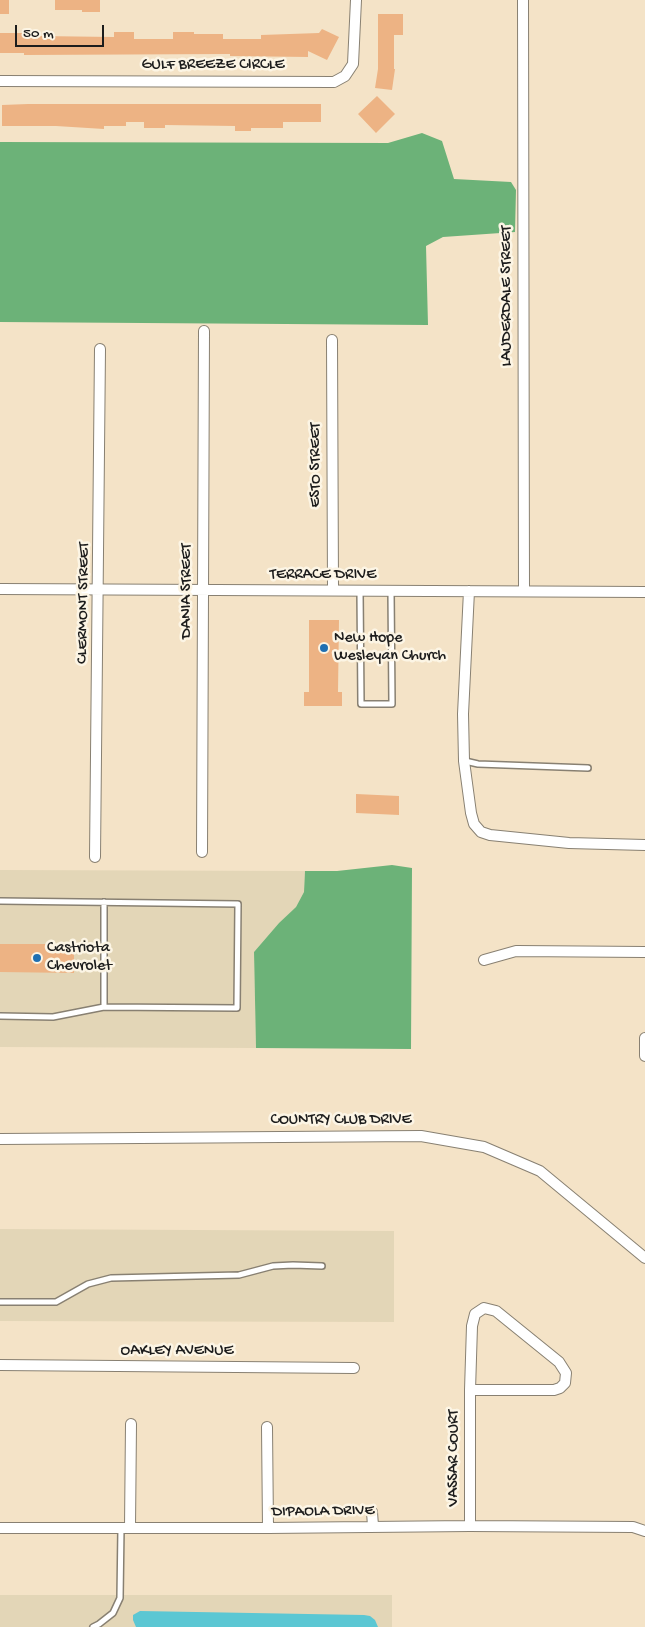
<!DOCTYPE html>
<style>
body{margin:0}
#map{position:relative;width:645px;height:1627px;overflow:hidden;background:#f4e3c7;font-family:"Gochi Hand",sans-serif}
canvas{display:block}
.scale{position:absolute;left:15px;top:25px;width:89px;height:22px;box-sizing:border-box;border:2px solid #1c1c1c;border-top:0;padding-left:6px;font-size:15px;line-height:18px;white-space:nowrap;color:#1c1c1c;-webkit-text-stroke:4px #fcf5e5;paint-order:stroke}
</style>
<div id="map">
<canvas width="645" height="1627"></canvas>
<div class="scale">50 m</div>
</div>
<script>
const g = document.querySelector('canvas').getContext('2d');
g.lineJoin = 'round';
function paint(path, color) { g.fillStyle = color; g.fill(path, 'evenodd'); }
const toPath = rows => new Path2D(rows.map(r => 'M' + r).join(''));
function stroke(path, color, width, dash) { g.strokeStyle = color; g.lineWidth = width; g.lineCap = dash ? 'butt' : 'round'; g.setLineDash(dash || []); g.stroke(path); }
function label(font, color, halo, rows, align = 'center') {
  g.font = font + ' "Gochi Hand",sans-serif'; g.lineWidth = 5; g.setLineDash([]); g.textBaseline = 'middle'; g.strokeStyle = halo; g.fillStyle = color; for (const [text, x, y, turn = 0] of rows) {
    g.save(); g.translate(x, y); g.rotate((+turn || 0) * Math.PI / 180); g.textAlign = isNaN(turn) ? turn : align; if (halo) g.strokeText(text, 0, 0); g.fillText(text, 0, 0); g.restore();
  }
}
paint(toPath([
 [0,870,305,871,304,892,296,907,279,923,254,952,256,1048,0,1047],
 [0,1229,394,1231,394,1322,0,1321],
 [0,1595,392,1595,392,1627,0,1627]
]), '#e3d6b7');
paint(toPath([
 [422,133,442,141,454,179,511,182,516,190,515,232,443,237,426,246,428,325,0,322,0,142,388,143],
 [392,865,412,868,411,1049,256,1048,254,952,279,923,296,907,304,892,305,871,337,871]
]), '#6cb278');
paint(toPath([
 [140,1611,364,1615,370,1616,375,1620,378,1627,136,1627,133,1620,133,1615]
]), '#5bc7d3');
paint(toPath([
 [0,0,9,0,9,14,0,14],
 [55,0,100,0,100,12,82,12,82,10,55,10],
 [378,14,403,14,403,35,394,35,394,69,395,69,392,90,375,88,378,69],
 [322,29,339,37,327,60,308,51,308,57,230,56,230,54,24,55,24,53,0,53,0,33,38,33,38,36,114,37,114,32,134,32,134,39,173,39,173,32,194,32,194,34,223,34,223,39,261,39,261,35,319,33],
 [377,96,395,114,376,133,358,114],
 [28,104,321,104,321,122,283,122,283,128,251,128,251,131,235,131,235,126,165,125,165,128,144,128,144,122,126,122,126,126,104,126,104,129,56,126,2,126,2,105],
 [309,620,339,620,338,692,342,692,342,706,304,706,304,692,309,692],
 [356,794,399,796,399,815,356,813],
 [0,944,74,944,74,973,0,972]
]), '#edb384');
const service = toPath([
 [360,591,361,704,392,704,391,591],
 [465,761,478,764,588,768],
 [0,901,238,904,237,1008,104,1007,53,1017,0,1016],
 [104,902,104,1007],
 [0,1302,56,1302,88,1284,111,1278,239,1275,273,1266,293,1265,322,1266],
 [93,1627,99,1624,113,1613,120,1598,121,1528]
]);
const minor = toPath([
 [523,0,524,591],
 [0,81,334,82,345,76,353,64,356,0],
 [332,340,333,590],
 [0,589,645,592],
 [469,591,463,714,464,761,471,813,474,824,481,832,490,835,569,843,645,845],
 [202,852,204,331],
 [95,857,100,349],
 [484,960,516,951,645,952],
 [645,1038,645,1056],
 [0,1139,421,1136,484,1147,540,1171,645,1258],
 [0,1365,354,1368],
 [470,1390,554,1390,560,1388,565,1383,566,1373,559,1362,496,1311,484,1308,475,1314,472,1326,470,1390,470,1526],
 [267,1427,268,1528],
 [372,1512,373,1526],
 [130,1527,131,1424],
 [0,1528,268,1528,470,1526,633,1527,645,1531]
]);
stroke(service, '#888072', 8);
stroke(minor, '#888072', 12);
stroke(service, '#fff', 5);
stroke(minor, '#fff', 10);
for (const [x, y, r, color] of [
 [324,648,5,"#1f6fb2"],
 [37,958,5,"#1f6fb2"]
]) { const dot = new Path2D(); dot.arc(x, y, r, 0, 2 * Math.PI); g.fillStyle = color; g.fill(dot); stroke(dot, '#fcf5e5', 2); }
label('16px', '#1c1c1c', '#fcf5e5', [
 ["GULF BREEZE CIRCLE",213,66],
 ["LAUDERDALE STREET",508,296,-90],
 ["ESTO STREET",317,465,-90],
 ["TERRACE DRIVE",323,576],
 ["DANIA STREET",188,591,-90],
 ["CLERMONT STREET",84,603,-89],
 ["COUNTRY CLUB DRIVE",341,1121],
 ["OAKLEY AVENUE",177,1352],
 ["VASSAR COURT",455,1458,-90],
 ["DIPAOLA DRIVE",323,1512,-1]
]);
label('16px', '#1c1c1c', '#fcf5e5', [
 ["New Hope",334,639],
 ["Wesleyan Church",334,657],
 ["Castriota",47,949],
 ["Chevrolet",47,967]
], 'left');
</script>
